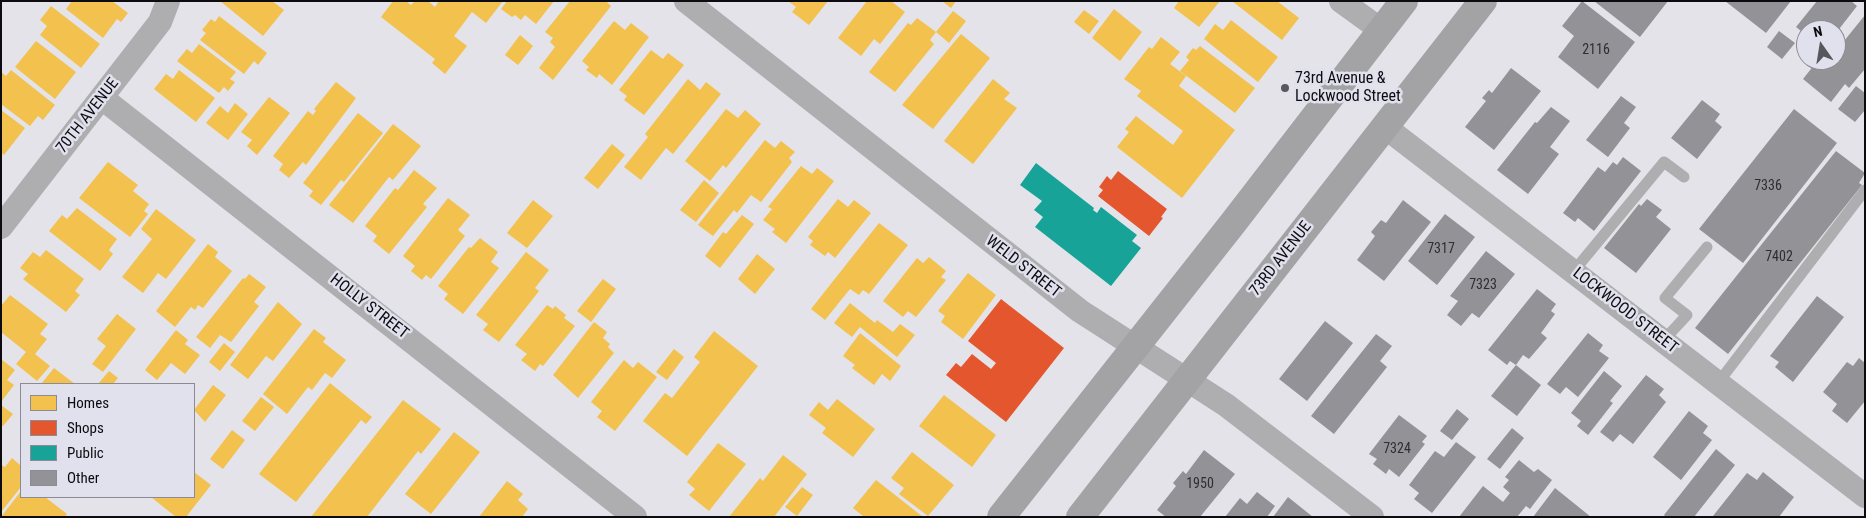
<!DOCTYPE html>
<style>
body{margin:0}
#map{position:relative;width:1866px;height:518px;overflow:hidden;background:#e4e3ea;font-family:"Roboto Condensed",sans-serif}
canvas{display:block}
.frame{position:absolute;inset:0;border:2px solid #0c0c10;pointer-events:none}
.legend{position:absolute;left:20px;top:383px;width:175px;height:115px;box-sizing:border-box;background:#e1e0ed;border:1px solid #8c8b95;margin:0;padding:6px 9px;list-style:none;font-size:15px;color:#0c0c10}
.legend li{display:flex;align-items:center;gap:10px;height:25px}
.legend b{width:25px;border:1px solid #8c8b95}
.north{position:absolute;left:1796px;top:20px;width:50px;height:50px;box-sizing:border-box;background:#e1e0ed;border:1px solid #8c8b95;border-radius:50%;rotate:347deg;font-size:14px;font-weight:700;line-height:20px;text-align:center;color:#0c0c10}
.north::after{content:'';display:block;margin:auto;width:18px;height:22px;background:#58575c;clip-path:polygon(50% 0,100% 100%,50% 72%,0 100%)}
</style>
<div id="map">
<canvas width="1866" height="518"></canvas>
<div class="frame"></div>
<ul class="legend">
<li><b style="height:14px;background:#f2c14e"></b>Homes</li>
<li><b style="height:14px;background:#e4572e"></b>Shops</li>
<li><b style="height:14px;background:#17a398"></b>Public</li>
<li><b style="height:14px;background:#939297"></b>Other</li>
</ul>
<div class="north">N</div>
</div>
<script>
const g = document.querySelector('canvas').getContext('2d');
g.lineJoin = 'round';
function paint(path, color) { g.fillStyle = color; g.fill(path, 'evenodd'); }
const toPath = rows => new Path2D(rows.map(r => 'M' + r).join(''));
function stroke(path, color, width, dash) { g.strokeStyle = color; g.lineWidth = width; g.lineCap = dash ? 'butt' : 'round'; g.setLineDash(dash || []); g.stroke(path); }
function label(font, color, halo, rows, align = 'center') {
  g.font = font + ' "Roboto Condensed",sans-serif'; g.lineWidth = 5; g.setLineDash([]); g.textBaseline = 'middle'; g.strokeStyle = halo; g.fillStyle = color; for (const [text, x, y, turn = 0] of rows) {
    g.save(); g.translate(x, y); g.rotate((+turn || 0) * Math.PI / 180); g.textAlign = isNaN(turn) ? turn : align; if (halo) g.strokeText(text, 0, 0); g.fillText(text, 0, 0); g.restore();
  }
}
paint(toPath([
 [72,1,112,1,128,13,121,22,117,19,103,38,66,9],
 [220,1,272,1,284,10,263,36],
 [393,1,406,1,411,5,415,1,428,1,435,7,439,1,503,1,486,23,472,12,454,36,467,46,445,74,432,63,435,59,381,17],
 [507,1,554,1,536,24,525,15,521,20,515,15,512,17,501,9],
 [570,1,606,1,611,6,553,80,539,68,555,47,550,42,553,38,545,32],
 [788,1,828,1,809,25,792,12,796,7],
 [867,1,891,1,905,12,880,44,874,39,861,56,838,38],
 [942,1,956,1,951,8],
 [1179,1,1220,1,1199,27,1174,8],
 [1232,1,1277,1,1299,18,1282,40],
 [51,6,100,44,81,68,40,35,47,26,40,20],
 [1114,9,1142,32,1120,61,1092,38],
 [1084,10,1099,21,1089,34,1074,22],
 [953,11,966,21,949,43,936,32],
 [219,16,267,53,258,65,254,61,244,74,200,40,206,33,202,30,211,19,215,22],
 [917,18,936,32,930,40,934,44,895,92,869,72,908,23,911,25],
 [1231,20,1278,57,1258,82,1204,39,1215,24,1223,30],
 [614,21,625,30,631,23,649,37,612,85,599,74,597,78,586,70,589,67,582,61],
 [961,34,990,58,933,129,902,105],
 [520,35,533,46,518,65,505,55],
 [1161,37,1180,52,1170,64,1186,76,1179,86,1235,130,1182,198,1117,147,1129,132,1125,129,1136,116,1173,145,1183,131,1137,96,1141,91,1124,79,1149,47,1152,49],
 [36,41,76,72,55,99,15,67],
 [199,44,236,72,230,79,235,82,228,91,224,87,219,93,177,61,187,49,192,53],
 [1200,46,1255,88,1235,113,1180,71,1189,60,1186,57,1193,48,1196,50],
 [651,50,663,59,668,53,684,65,644,115,624,100,627,96,619,90],
 [11,70,55,105,43,120,38,116,30,126,1,104,1,72,6,76],
 [179,70,215,98,196,122,154,89,166,74,173,79],
 [688,79,700,90,706,82,721,94,673,154,666,148,641,180,624,167,648,137,645,134],
 [993,79,1010,93,1004,99,1017,108,973,164,944,141],
 [336,82,356,98,306,165,303,162,289,178,279,170,283,164,273,156,308,111,313,115,316,111,314,109],
 [269,97,290,113,257,155,247,146,252,140,241,132],
 [235,103,248,114,228,140,206,123,220,106,228,113],
 [726,109,738,118,745,110,761,124,726,168,723,165,710,181,685,161],
 [1,110,25,128,4,155,1,153],
 [358,113,383,133,344,182,341,180,321,205,309,196,313,191,303,183],
 [393,124,421,146,393,180,389,177,353,223,329,205],
 [765,140,775,148,781,141,795,152,789,158,792,162,761,202,751,195,737,213,734,210,713,236,698,225],
 [612,144,625,155,598,189,584,178],
 [108,162,138,185,133,191,149,204,144,211,148,214,130,237,79,198],
 [801,166,812,174,817,168,834,181,786,243,772,232,775,229,763,220,772,209,768,207],
 [414,170,437,188,423,204,427,207,389,254,373,241,377,236,365,226,395,188,398,190],
 [704,180,719,193,696,222,680,210],
 [448,198,470,215,458,230,465,236,431,279,426,275,422,280,411,271,415,266,403,256],
 [838,199,848,207,854,200,871,213,835,258,828,252,825,256,810,245,813,241,808,237],
 [533,200,553,216,527,248,507,233],
 [77,208,117,239,109,250,113,254,100,271,49,231,62,215,67,219],
 [156,209,196,240,166,279,158,273,143,293,122,277,152,239,141,229],
 [742,215,754,224,720,268,705,256,723,232,726,234],
 [879,223,908,245,869,294,863,290,859,295,850,289,825,320,811,309],
 [480,238,498,252,491,262,499,268,463,314,444,299,448,294,438,286,469,247,471,248],
 [208,244,218,252,215,257,232,271,203,308,198,305,195,310,191,307,175,327,156,311],
 [46,250,84,279,75,291,80,295,66,312,23,279,28,274,20,268,33,252,40,257],
 [526,252,549,270,535,288,539,291,499,342,483,330,488,324,476,315],
 [757,254,775,269,755,294,738,279],
 [929,257,946,271,941,277,946,280,916,317,908,311,903,317,883,301,917,258,923,263],
 [968,273,996,295,963,339,941,322,945,316,938,311],
 [249,274,266,287,254,302,259,306,231,342,220,335,210,348,196,337,243,278,245,279],
 [603,279,616,289,591,322,577,311],
 [10,295,48,324,40,334,47,339,35,354,50,366,37,381,16,364,26,352,1,332,1,306],
 [278,302,302,324,273,361,266,356,248,379,230,365],
 [850,303,875,323,877,320,893,332,900,324,915,335,897,357,860,327,852,337,834,323],
 [547,305,553,309,555,306,566,315,564,318,575,326,543,366,540,364,535,371,521,360,527,354,515,345],
 [117,314,136,329,103,372,92,364,106,346,97,339],
 [594,322,607,332,603,338,610,344,608,347,614,353,578,398,553,375],
 [314,329,326,338,323,342,346,360,332,378,325,373,312,390,308,387,287,414,263,394],
 [176,330,188,340,185,344,200,355,185,374,171,363,157,380,145,370],
 [714,331,758,366,687,456,643,421,665,393,672,398,700,362,694,357],
 [860,333,901,366,890,381,882,374,874,385,852,368,855,365,843,356],
 [224,343,235,352,220,371,209,362],
 [674,349,684,357,667,380,656,372],
 [1,359,15,370,7,380,14,385,1,402],
 [624,360,633,368,638,362,657,377,615,431,597,417,602,411,591,402],
 [54,368,75,384,41,384],
 [109,371,118,378,113,384,98,384],
 [330,383,372,417,366,424,361,420,296,502,259,474],
 [213,385,226,395,205,422,194,410],
 [944,395,996,435,972,467,919,426],
 [261,397,274,407,255,431,242,421],
 [837,399,875,429,853,457,822,433,826,428,809,415,819,402,828,410],
 [403,400,441,429,421,454,418,451,367,517,311,517],
 [1,405,13,414,3,426,1,425],
 [232,430,245,440,223,469,210,459],
 [454,432,480,452,431,514,405,494],
 [718,443,746,464,709,511,689,495,695,489,687,482],
 [912,452,954,485,928,516,899,494,904,488,891,478],
 [783,455,807,474,774,517,729,517,760,478,763,481],
 [12,458,21,466,21,487,1,512,1,465,5,467],
 [194,472,211,485,186,517,176,517,151,497,194,497],
 [876,480,923,517,864,517,853,508],
 [507,481,523,494,518,500,528,509,522,517,479,517],
 [802,487,813,495,797,516,785,507],
 [21,491,21,497,45,497,67,514,65,517,1,517]
]), '#f2c14e');
paint(toPath([
 [1118,171,1167,209,1161,217,1163,218,1149,236,1098,196,1103,190,1099,187,1107,176,1111,180],
 [1001,299,1064,348,1006,422,946,375,956,363,961,367,972,354,991,369,996,363,968,341]
]), '#e4572e');
paint(toPath([
 [1036,163,1094,208,1093,210,1097,213,1101,207,1137,235,1132,241,1141,248,1111,286,1035,227,1043,217,1034,210,1042,201,1020,185]
]), '#17a398');
paint(toPath([
 [1582,1,1635,42,1598,89,1558,57,1574,36,1562,26],
 [1594,1,1668,1,1640,37],
 [1725,1,1791,1,1766,33],
 [1817,1,1851,1,1857,6,1836,33,1836,30,1806,30,1806,35,1796,27],
 [1865,15,1865,69,1849,88,1845,84,1831,102,1803,79,1818,60,1823,60,1832,67,1838,59,1836,51],
 [1779,31,1795,43,1782,59,1767,47],
 [1511,68,1541,91,1494,150,1465,127,1486,101,1482,98,1489,90,1492,93],
 [1856,86,1865,93,1865,110,1855,122,1838,109],
 [1621,96,1636,107,1624,123,1630,128,1608,157,1586,140],
 [1702,100,1720,114,1715,121,1722,127,1697,159,1671,138],
 [1551,107,1570,121,1550,147,1559,154,1528,194,1497,170,1535,122,1537,123],
 [1794,109,1837,143,1743,263,1699,229],
 [1836,151,1865,173,1859,183,1862,185,1728,354,1695,328],
 [1623,157,1641,171,1594,231,1578,218,1575,222,1563,213,1598,167,1605,172,1613,162,1617,165],
 [1647,199,1662,210,1656,217,1671,229,1636,273,1604,248,1639,204,1641,206],
 [1403,200,1431,222,1384,281,1357,260,1375,236,1371,232,1381,220,1386,223],
 [1445,214,1475,237,1437,285,1408,261],
 [1486,251,1515,274,1479,318,1472,313,1461,326,1447,315,1458,301,1450,296],
 [1537,289,1556,304,1551,311,1555,314,1541,333,1547,338,1529,359,1523,355,1516,365,1541,385,1517,416,1491,396,1516,365,1510,361,1507,365,1488,350],
 [1817,296,1844,317,1793,382,1775,367,1779,362,1770,356],
 [1325,321,1353,343,1307,401,1279,379],
 [1588,333,1603,345,1599,351,1609,358,1578,397,1566,387,1560,394,1547,384],
 [1376,334,1392,346,1380,361,1387,367,1334,434,1311,416],
 [1859,358,1865,363,1865,401,1847,423,1832,411,1837,404,1823,392,1847,362,1853,366],
 [1604,371,1622,386,1610,401,1613,403,1588,435,1577,426,1581,421,1571,413],
 [1646,375,1664,389,1659,395,1666,402,1633,444,1620,434,1613,442,1600,432],
 [1457,409,1469,419,1452,440,1440,431],
 [1689,411,1708,426,1703,433,1712,440,1681,480,1653,457],
 [1399,415,1427,436,1422,442,1425,444,1399,477,1389,469,1386,474,1373,464,1377,459,1369,454],
 [1512,428,1524,438,1500,469,1487,459],
 [1456,442,1476,457,1432,513,1414,499,1419,493,1409,485,1435,451,1444,457],
 [1716,449,1735,465,1694,517,1666,517,1664,515],
 [1204,450,1235,474,1200,517,1166,517,1157,510,1176,486,1173,483,1183,471,1186,474],
 [1519,460,1534,472,1538,469,1552,480,1530,509,1526,506,1517,517,1459,517,1483,486,1503,502,1510,493,1503,487,1509,480,1505,477],
 [1763,472,1794,497,1779,517,1713,516,1747,473,1757,480],
 [1555,488,1591,517,1533,517],
 [1257,492,1275,506,1267,517,1225,517,1240,498,1247,504],
 [1288,497,1313,517,1273,517]
]), '#939297');
stroke(toPath([
 [1573,272,1664,162,1684,177],
 [1663,341,1687,315,1665,298,1707,247],
 [1718,383,1865,190]
]), '#aeadaf', 11);
stroke(toPath([
 [686,1,1080,311,1226,405,1372,517],
 [1341,1,1381,30],
 [102,98,635,517],
 [1385,127,1865,496],
 [1,227,160,22,168,1]
]), '#aeadaf', 24);
stroke(toPath([
 [1001,517,1233,223,1404,1],
 [1080,517,1483,1]
]), '#a3a3a6', 28);
for (const [x, y, r, color] of [
 [1285,88,5,"#58575c"]
]) { const dot = new Path2D(); dot.arc(x, y, r, 0, 2 * Math.PI); g.fillStyle = color; g.fill(dot); stroke(dot, '#e1e0ed', 2); }
label('14px', '#2e2e32', null, [
 ["2116",1596,50],
 ["7336",1768,186],
 ["7317",1441,249],
 ["7402",1779,257],
 ["7323",1483,285],
 ["7324",1397,449],
 ["1950",1200,484]
]);
label('16px', '#0c0c10', '#e1e0ed', [
 ["73rd Avenue &",1295,79],
 ["Lockwood Street",1295,97]
], 'left');
label('16px', '#0c0c10', '#e1e0ed', [
 ["70TH AVENUE",88,116,-52],
 ["73RD AVENUE",1281,259,-52],
 ["WELD STREET",1023,267,38],
 ["HOLLY STREET",369,307,38],
 ["LOCKWOOD STREET",1625,311,38]
]);
</script>
